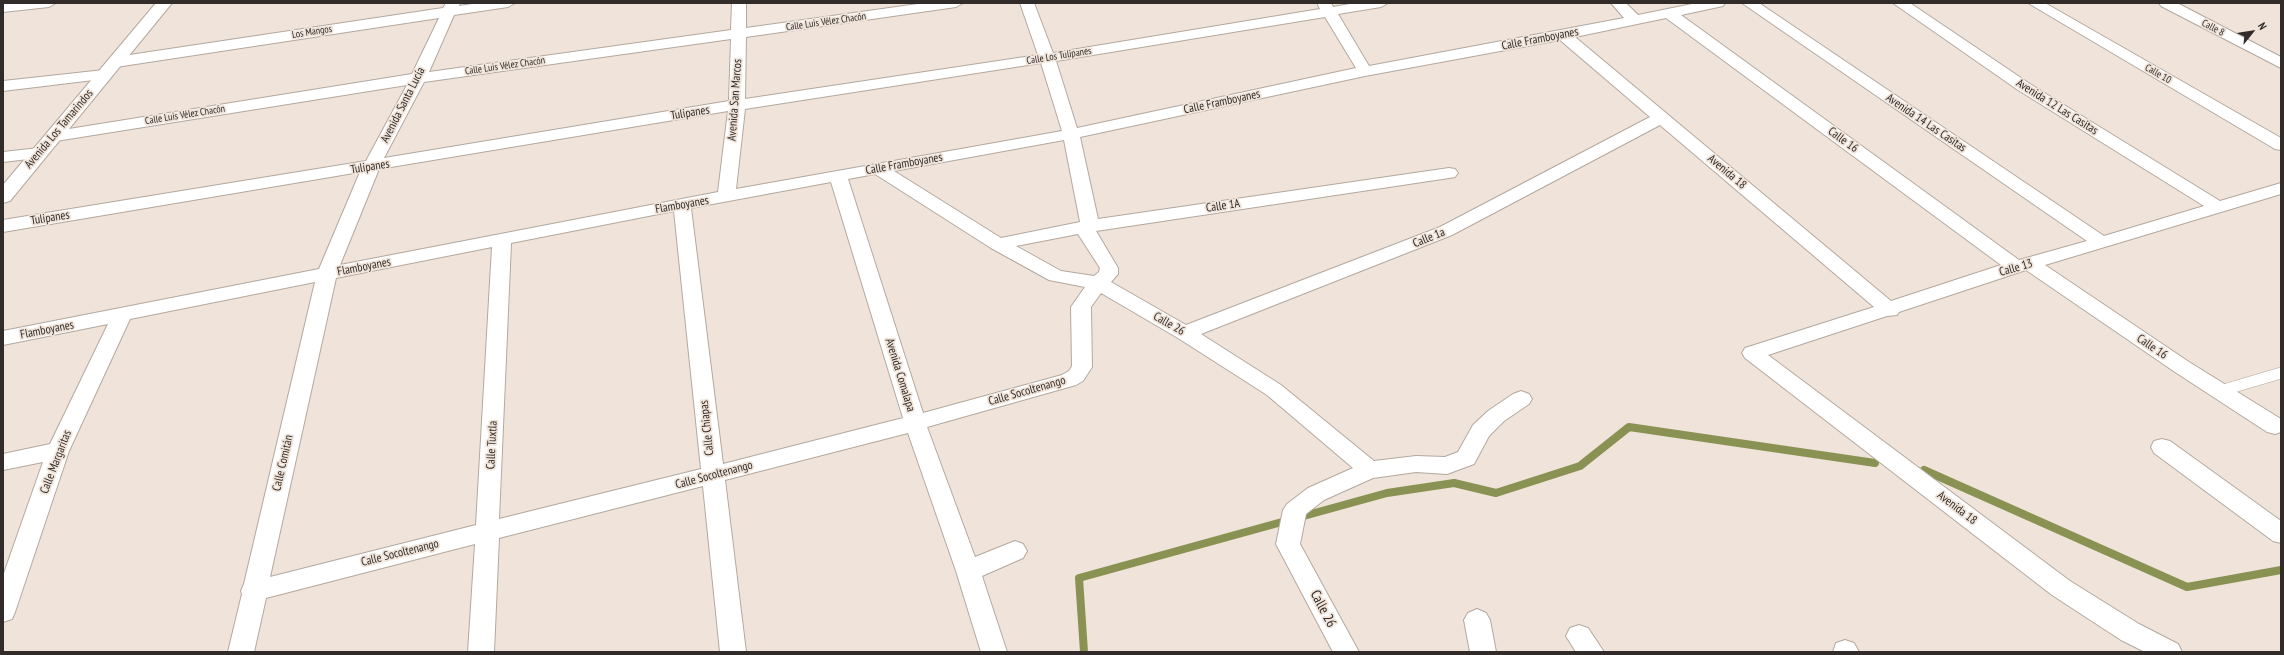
<!DOCTYPE html>
<meta charset="utf-8">
<style>
body{margin:0}
#map{position:relative;width:2284px;height:655px;overflow:hidden;background:#f0e4da;font-family:"PT Sans Narrow",sans-serif}
canvas{display:block}
.frame{position:absolute;inset:0;border:4px solid #312c29;pointer-events:none}
.north{position:absolute;left:2232px;top:12px;width:40px;height:40px;-webkit-text-stroke:3px #f0e4da;paint-order:stroke;rotate:60deg;font-size:11px;font-weight:700;line-height:16px;text-align:center;color:#312c29}
.north::after{content:'';display:block;margin:auto;width:14px;height:18px;background:#312c29;clip-path:polygon(50% 0,100% 100%,50% 72%,0 100%)}
</style>
<div id="map">
<canvas width="2284" height="655"></canvas>
<div class="frame"></div>
<div class="north">N</div>
</div>
<script>
const g = document.querySelector('canvas').getContext('2d');
g.lineJoin = 'round';
const toPath = rows => new Path2D(rows.map(r => 'M' + r).join(''));
function stroke(path, color, width, dash) { g.strokeStyle = color; g.lineWidth = width; g.lineCap = dash ? 'butt' : 'round'; g.setLineDash(dash || []); g.stroke(path); }
function paint(path, color) { g.fillStyle = color; g.fill(path, 'evenodd'); }
function label(font, color, halo, rows, align = 'center') {
  g.font = font + ' "PT Sans Narrow",sans-serif'; g.lineWidth = 3.5; g.setLineDash([]); g.textBaseline = 'middle'; g.strokeStyle = halo; g.fillStyle = color; for (const [text, x, y, turn = 0] of rows) {
    g.save(); g.translate(x, y); g.rotate((+turn || 0) * Math.PI / 180); g.textAlign = isNaN(turn) ? turn : align; if (halo) g.strokeText(text, 0, 0); g.fillText(text, 0, 0); g.restore();
  }
}
stroke(toPath([
 [1924,470,2187,587,2281,570],
 [1084,652,1079,578,1387,493,1454,483,1496,493,1580,466,1629,427,1875,463]
]), '#899252', 8);
const lane = toPath([
 [2220,391,2281,373]
]);
const street = toPath([
 [56,3,49,7,3,12,3,4,56,3],
 [446,3,460,3,459,6,479,3,515,3,508,7,454,15,429,72,731,30,732,3,746,3,746,28,925,3,963,3,956,7,746,37,745,99,1038,55,1020,3,1034,3,1053,53,1320,9,1317,3,1331,3,1333,7,1355,3,1388,3,1381,7,1338,14,1369,66,1624,18,1611,3,1626,3,1638,15,1697,3,1725,3,1723,6,1681,15,2019,260,2087,241,1742,3,1759,3,2104,236,2204,206,2018,90,1893,3,1910,3,2030,84,2220,201,2281,183,2281,194,2045,265,2189,362,2281,419,2281,432,2275,434,2267,432,2175,372,2026,270,1899,312,1897,315,1887,316,1768,355,2070,581,2139,624,2178,644,2182,652,2145,652,2121,640,2052,595,1745,358,1742,353,1745,348,1874,307,1660,125,1452,235,1201,334,1281,385,1374,461,1416,456,1445,457,1458,452,1473,425,1488,411,1513,394,1521,391,1529,394,1532,399,1529,404,1504,421,1489,436,1474,464,1447,474,1416,472,1373,478,1324,500,1306,514,1300,544,1359,652,1333,652,1276,544,1283,510,1287,504,1308,488,1353,468,1267,395,1178,338,1101,293,1091,307,1092,367,1083,381,1076,385,927,427,975,557,1015,541,1023,544,1027,551,1023,558,982,576,1007,652,981,652,956,571,908,433,725,480,746,652,720,652,703,486,499,538,494,652,468,652,475,544,266,598,254,652,228,652,242,594,241,591,244,584,315,282,130,319,69,451,15,612,12,619,3,622,3,576,43,462,3,470,3,454,50,444,108,324,3,345,3,331,319,269,360,172,3,232,3,220,366,161,407,85,56,141,50,140,48,136,50,132,412,74,439,18,116,67,111,65,108,62,111,59,116,57,443,8,446,3],
 [1325,17,1356,68,1077,128,1056,61,1325,17],
 [1666,18,2001,265,1891,301,1575,37,1666,18],
 [731,39,729,101,384,158,424,82,731,39],
 [1560,40,1650,117,1440,227,1186,325,1111,282,1118,274,1118,268,1096,231,1449,178,1455,177,1458,173,1455,169,1449,168,1098,219,1080,137,1365,76,1560,40],
 [1041,63,1062,131,736,189,745,109,1041,63],
 [728,111,718,192,340,265,379,169,728,111],
 [1064,140,1080,222,1001,238,894,171,1064,140],
 [875,174,991,248,1049,280,1085,287,1071,307,1072,366,1069,371,1062,375,923,413,848,179,875,174],
 [831,182,903,418,723,464,691,208,831,182],
 [674,211,701,469,499,519,511,243,674,211],
 [1078,234,1100,268,1099,272,1094,276,1061,271,1016,246,1078,234],
 [492,247,476,525,270,577,336,278,492,247],
 [2028,3,2045,3,2281,138,2281,150,2275,149,2028,3],
 [2159,3,2177,3,2281,57,2281,68,2161,6,2159,3],
 [104,70,110,72,112,75,110,78,3,91,3,81,104,70],
 [39,148,45,149,47,153,45,157,3,162,3,152,39,148],
 [2162,439,2170,441,2281,521,2281,543,2273,541,2154,453,2151,447,2154,441,2162,439],
 [1477,609,1486,613,1490,620,1496,652,1470,652,1464,620,1468,613,1477,609],
 [1579,625,1588,628,1604,652,1576,652,1566,636,1570,628,1579,625],
 [1845,640,1854,643,1859,652,1833,652,1836,643,1845,640]
]);
const secondary = toPath([
 [156,3,172,3,10,201,3,203,3,185,156,3]
]);
stroke(lane, '#b3a89f', 12);
stroke(street, '#b3a89f', 2);
stroke(secondary, '#b3a89f', 2);
stroke(lane, '#fff', 11);
paint(street, '#fff');
paint(secondary, '#fff');
label('10px', '#312c29', '#f0e4da', [
 ["Calle Luis Vélez Chacón",826,22,-8],
 ["Calle 8",2213,28,28],
 ["Los Mangos",312,32,-9],
 ["Calle Los Tulipanes",1059,56,-9],
 ["Calle Luis Vélez Chacón",505,66,-8],
 ["Calle 10",2158,74,30],
 ["Calle Luis Vélez Chacón",185,115,-9]
]);
label('12px', '#312c29', '#f0e4da', [
 ["Calle Framboyanes",1540,39,-11],
 ["Avenida San Marcos",735,100,-86],
 ["Calle Framboyanes",1222,102,-12],
 ["Avenida Santa Lucía",403,105,-63],
 ["Avenida 12 Las Casitas",2057,107,32],
 ["Tulipanes",690,113,-9],
 ["Avenida 14 Las Casitas",1926,123,34],
 ["Avenida Los Tamarindos",59,129,-50],
 ["Calle 16",1843,140,36],
 ["Calle Framboyanes",904,164,-10],
 ["Tulipanes",370,167,-9],
 ["Avenida 18",1727,172,40],
 ["Flamboyanes",682,205,-10],
 ["Calle 1A",1223,206,-8],
 ["Tulipanes",50,218,-9],
 ["Calle 1a",1429,238,-22],
 ["Flamboyanes",364,267,-11],
 ["Calle 13",2016,268,-16],
 ["Calle 26",1169,324,30],
 ["Flamboyanes",47,330,-11],
 ["Calle 16",2152,347,34],
 ["Avenida Comalapa",900,375,73],
 ["Calle Socoltenango",1027,391,-16],
 ["Calle Chiapas",707,428,-96],
 ["Calle Tuxtla",492,445,-87],
 ["Calle Margaritas",56,462,-69],
 ["Calle Comitán",283,463,-77],
 ["Calle Socoltenango",714,475,-15],
 ["Avenida 18",1957,508,37],
 ["Calle Socoltenango",400,553,-14]
]);
label('14px', '#312c29', '#f0e4da', [
 ["Calle 26",1323,609,62]
]);
</script>
